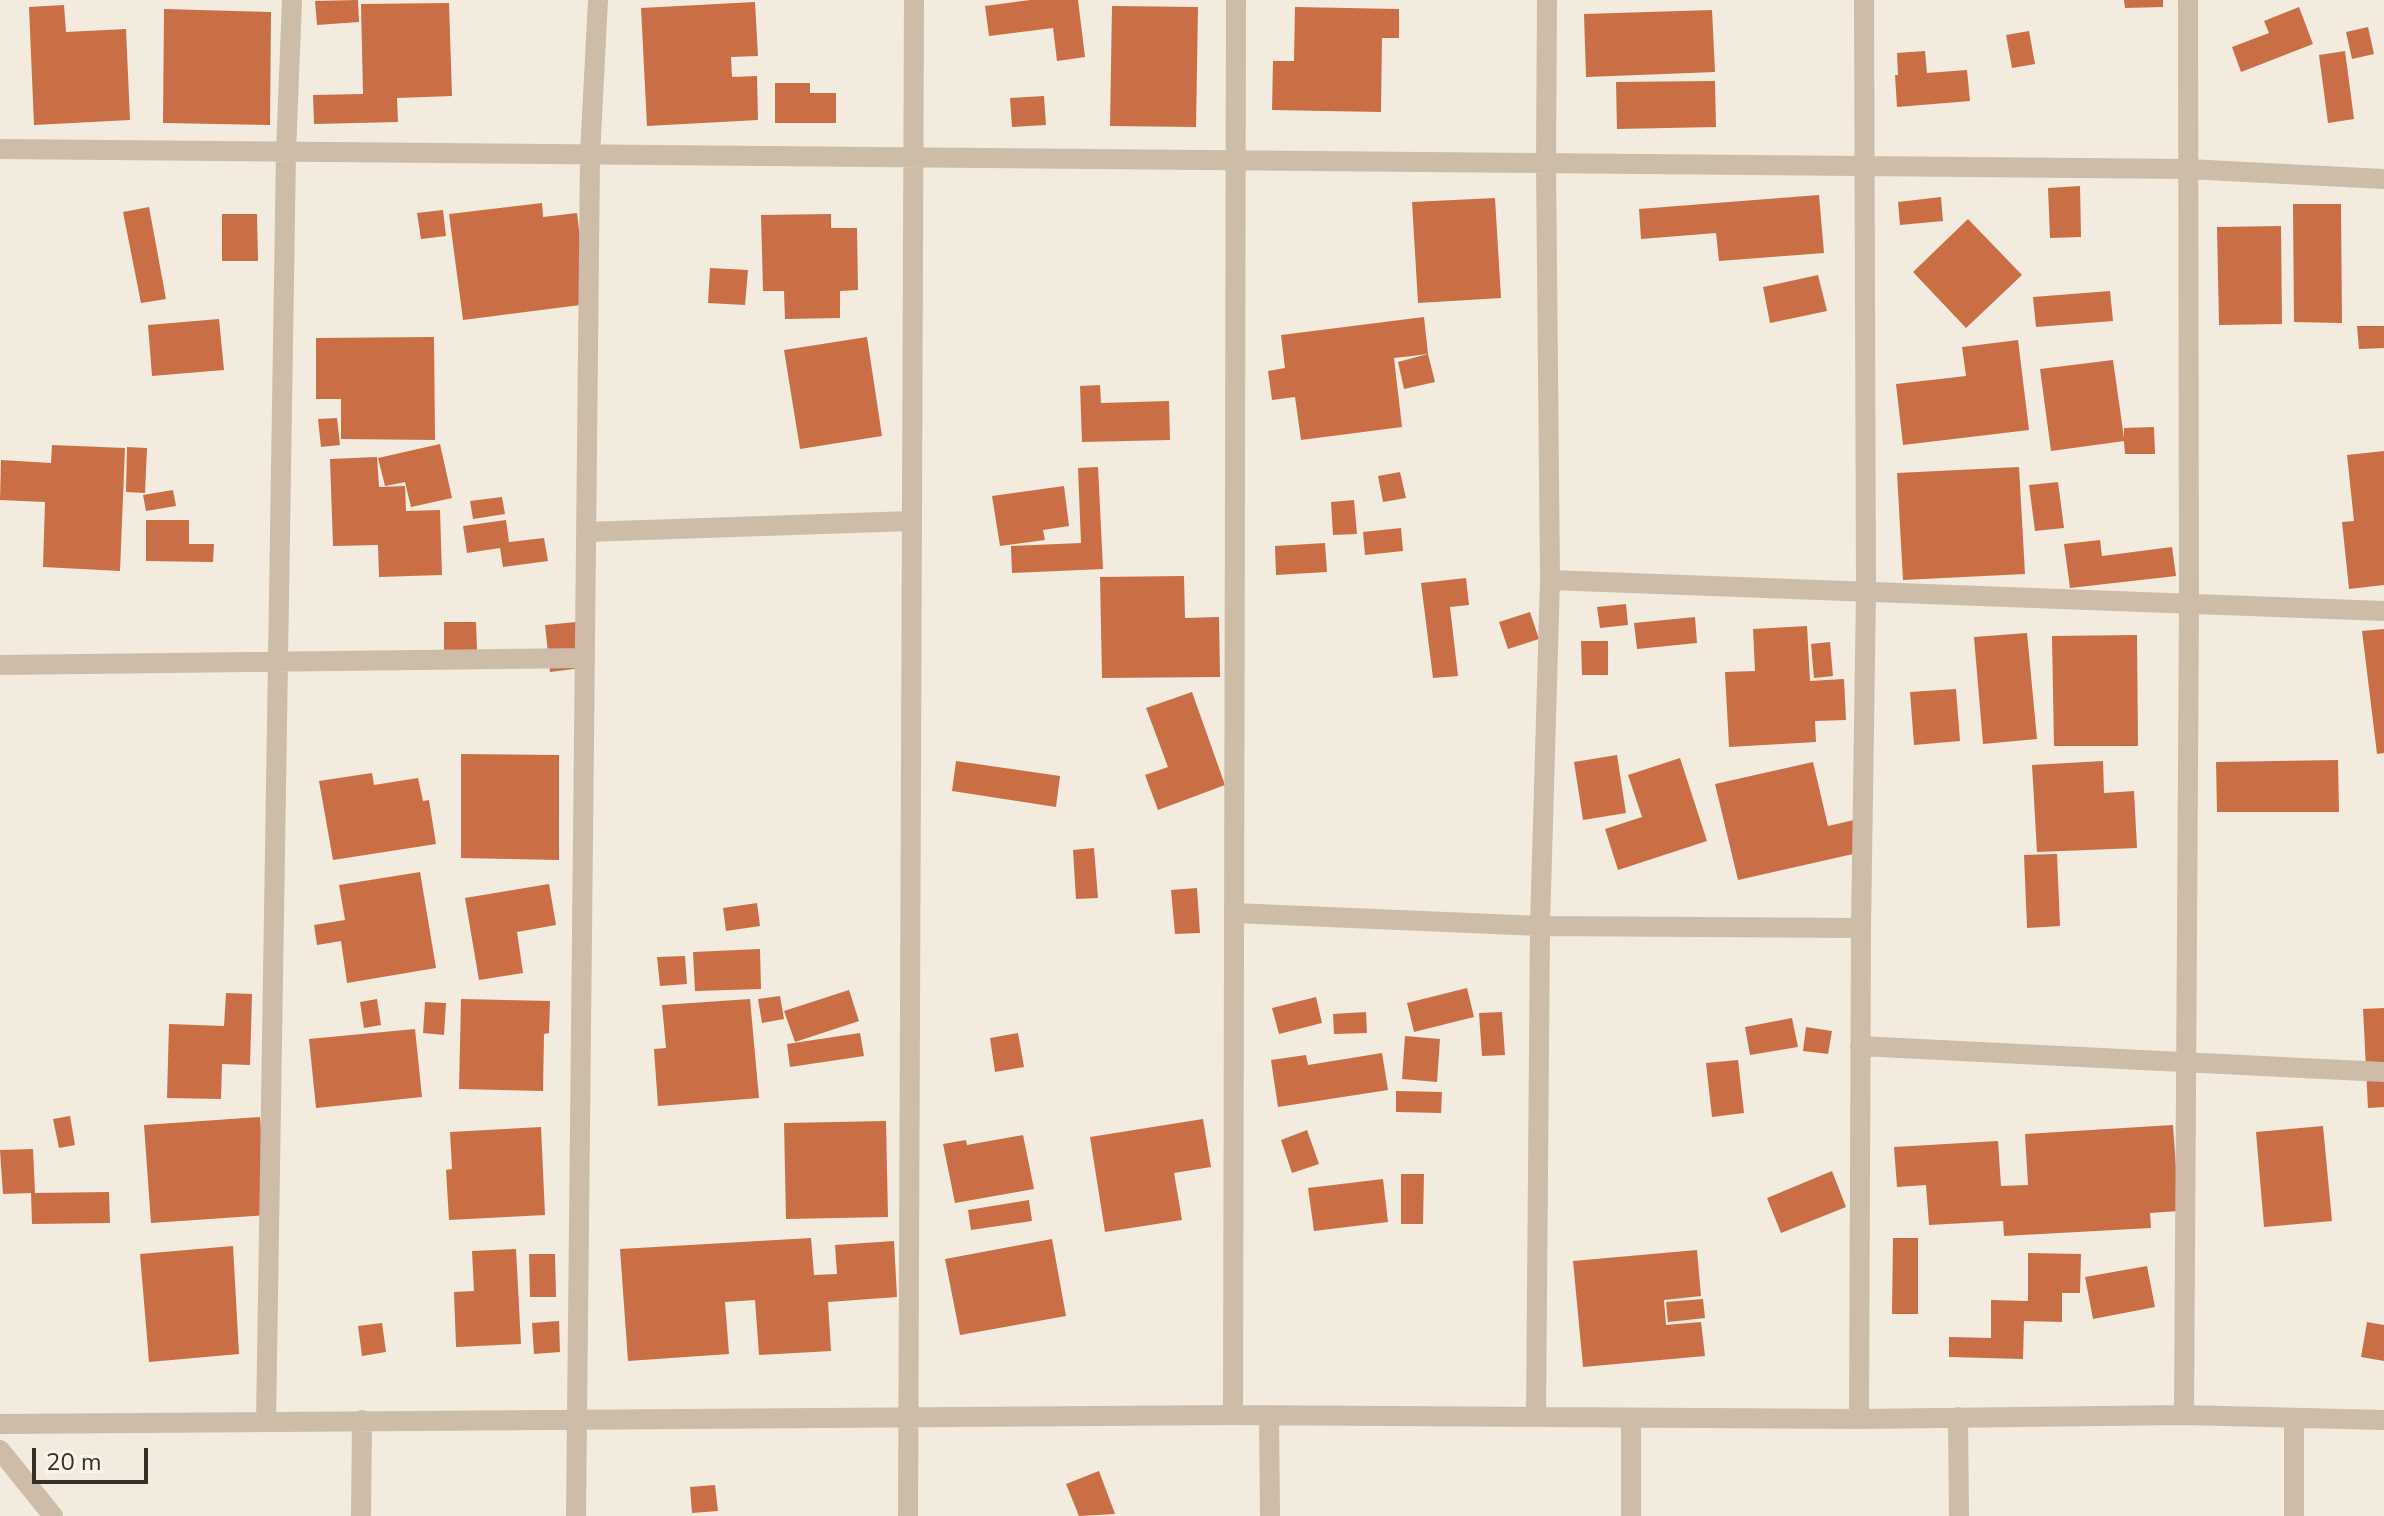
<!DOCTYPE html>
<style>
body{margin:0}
#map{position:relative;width:2384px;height:1516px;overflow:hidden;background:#f3ebdd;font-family:"Nunito Sans",sans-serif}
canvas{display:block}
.scale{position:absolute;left:32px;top:1448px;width:116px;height:36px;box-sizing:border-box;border:4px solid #392f29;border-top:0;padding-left:10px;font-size:24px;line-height:28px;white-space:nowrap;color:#392f29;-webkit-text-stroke:6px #fbf4ea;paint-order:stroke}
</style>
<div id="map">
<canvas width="2384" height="1516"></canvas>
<div class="scale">20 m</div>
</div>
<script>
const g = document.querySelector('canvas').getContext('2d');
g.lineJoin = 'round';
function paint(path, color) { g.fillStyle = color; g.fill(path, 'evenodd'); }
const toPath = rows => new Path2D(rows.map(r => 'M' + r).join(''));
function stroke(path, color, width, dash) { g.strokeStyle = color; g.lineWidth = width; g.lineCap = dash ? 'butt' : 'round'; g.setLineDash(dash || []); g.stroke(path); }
paint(toPath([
 [358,0,359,22,317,25,315,1],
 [1030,0,1078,0,1085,57,1057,61,1053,28,989,36,985,6],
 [2124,0,2163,0,2163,7,2125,8],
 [755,2,758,56,731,57,732,77,757,76,758,120,647,126,641,8],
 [449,3,452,96,397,98,398,122,314,124,313,95,363,94,361,4],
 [64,5,66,32,126,29,130,120,34,125,29,7],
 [1112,6,1198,7,1196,127,1110,126],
 [1295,7,1399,9,1399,38,1382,38,1381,112,1272,110,1273,61,1294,61],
 [2299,7,2313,44,2241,72,2232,47,2269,33,2264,21],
 [164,9,271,12,270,125,163,123],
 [1712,10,1715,72,1586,77,1584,14],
 [2368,27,2374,54,2352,59,2346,32],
 [2029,31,2035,64,2012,68,2006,35],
 [1925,51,1927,73,1967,70,1970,101,1897,107,1895,75,1898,75,1897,53],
 [2345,51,2354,119,2328,123,2319,55],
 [1715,81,1716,127,1617,129,1616,82],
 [775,83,810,83,810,93,836,93,836,123,775,123],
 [1044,96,1046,125,1012,127,1010,98],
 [2080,186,2081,237,2050,238,2048,188],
 [1819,195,1824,253,1719,261,1716,233,1641,239,1639,209],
 [1941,197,1943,221,1900,225,1898,202],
 [1495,198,1501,298,1418,303,1412,202],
 [542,203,543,217,577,213,588,304,463,320,449,214],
 [2293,204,2341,204,2342,323,2294,322],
 [149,207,166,299,141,303,123,212],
 [443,210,446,236,421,239,417,213],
 [222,214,257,214,258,261,222,261],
 [831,214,831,228,857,228,858,290,840,291,840,318,785,319,784,291,763,291,761,215],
 [1968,219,2022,275,1966,328,1913,272],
 [2281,226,2282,324,2219,325,2217,227],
 [710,268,748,270,745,305,708,303],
 [1818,275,1827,311,1770,323,1763,287],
 [2110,291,2113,321,2036,327,2033,297],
 [1424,317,1428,354,1394,358,1402,427,1301,440,1295,397,1272,400,1268,371,1285,368,1281,335],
 [219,319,224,370,152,376,148,325],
 [2357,326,2384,326,2384,348,2359,349],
 [434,337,435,440,341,439,341,399,316,399,316,338],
 [867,337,882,436,800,449,784,350],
 [2018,340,2029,430,1903,445,1896,384,1966,376,1962,347],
 [1428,354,1435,382,1404,389,1398,362],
 [2113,360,2124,438,2124,428,2154,427,2155,454,2125,454,2124,441,2051,451,2040,369],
 [1100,385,1101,403,1169,401,1170,440,1082,442,1080,386],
 [337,418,340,445,321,447,318,419],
 [440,444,452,498,411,507,405,482,385,486,378,458],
 [52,445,125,448,120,571,43,567,45,502,0,500,1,460,51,463],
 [127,447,147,448,145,493,126,492],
 [2384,451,2384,585,2349,589,2342,522,2354,521,2347,455],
 [377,457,379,487,405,486,406,511,440,510,442,575,379,577,378,545,333,546,330,459],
 [1098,467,1103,569,1012,573,1011,546,1081,543,1078,468],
 [2019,467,2025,574,1903,580,1897,473],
 [1400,472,1406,498,1383,502,1378,476],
 [2058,482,2064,528,2035,531,2029,485],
 [1064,486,1069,526,1043,530,1045,540,1000,546,992,496],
 [173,490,176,506,146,511,143,495],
 [502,497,505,514,473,519,470,501],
 [1354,500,1357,534,1333,535,1331,502],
 [146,520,189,520,189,544,214,544,213,562,146,561],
 [506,520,509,542,544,538,548,561,503,567,500,548,467,553,463,526],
 [1401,528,1403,551,1365,555,1363,532],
 [2100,540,2102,556,2172,547,2176,576,2070,588,2064,544],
 [1325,543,1327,572,1276,575,1275,546],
 [1184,576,1185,618,1219,617,1220,677,1102,678,1100,577],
 [1466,578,1469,605,1450,607,1458,676,1433,678,1421,583],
 [1626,604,1628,625,1600,628,1597,607],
 [1530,612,1539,639,1508,649,1499,622],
 [1695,617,1697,643,1637,649,1634,623],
 [444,622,476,622,477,650,444,650],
 [576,622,582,668,550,672,545,625],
 [1807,626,1810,681,1844,679,1846,720,1815,721,1816,742,1729,747,1725,672,1755,671,1753,629],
 [2384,629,2384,753,2377,754,2362,631],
 [2027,633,2037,739,1983,744,1974,637],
 [2137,635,2138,746,2054,746,2052,636],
 [1581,641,1608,641,1608,675,1582,675],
 [1830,642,1833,676,1814,678,1811,644],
 [1956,689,1960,741,1914,745,1910,692],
 [1192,692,1225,785,1158,810,1145,775,1168,767,1146,708],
 [461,754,559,755,559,860,461,858],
 [1617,755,1626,813,1583,820,1574,762],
 [1680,758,1707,841,1618,870,1605,829,1642,817,1628,775],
 [2338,760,2339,812,2217,812,2216,762],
 [956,761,1060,776,1056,807,952,791],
 [2103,761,2104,793,2134,791,2137,848,2037,852,2032,765],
 [1813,762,1828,826,1854,820,1862,852,1738,880,1715,784],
 [372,773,374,785,418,778,423,801,429,800,436,844,333,860,319,781],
 [1094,848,1098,898,1076,899,1073,850],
 [2057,854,2060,926,2027,928,2024,855],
 [420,872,436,968,347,983,341,941,317,945,314,925,345,920,339,885],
 [549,884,556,925,517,932,523,973,479,980,465,898],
 [1197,888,1200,933,1175,934,1171,890],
 [757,903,760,926,726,931,723,908],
 [760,949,761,989,695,991,693,952],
 [685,956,687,984,660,986,657,957],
 [1467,988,1474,1017,1414,1032,1407,1003],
 [849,990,859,1021,795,1042,784,1011],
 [226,993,252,994,250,1065,222,1064,221,1099,167,1098,169,1024,224,1026],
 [780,996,784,1019,762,1023,758,999],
 [1316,997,1322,1023,1279,1034,1272,1008],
 [377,999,381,1025,364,1028,360,1002],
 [461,999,550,1001,549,1033,544,1034,543,1091,459,1089],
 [750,999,759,1098,658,1106,654,1049,666,1048,662,1005],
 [425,1002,446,1003,444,1035,423,1033],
 [2384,1008,2384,1107,2368,1108,2363,1009],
 [1366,1012,1367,1033,1334,1034,1333,1014],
 [1502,1012,1505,1055,1482,1056,1479,1013],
 [1792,1018,1798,1047,1750,1055,1745,1027],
 [1806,1027,1832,1031,1828,1054,1803,1051],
 [415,1029,422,1097,316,1108,309,1039],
 [860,1033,864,1056,790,1067,787,1044],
 [1018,1033,1024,1067,995,1072,990,1038],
 [1405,1036,1440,1039,1437,1082,1402,1079],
 [1382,1053,1388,1090,1278,1107,1271,1060,1306,1055,1308,1065],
 [1738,1060,1744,1113,1712,1117,1706,1063],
 [1396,1091,1442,1092,1441,1113,1396,1112],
 [70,1116,75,1145,59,1148,53,1119],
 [260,1117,268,1215,151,1223,144,1125],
 [1203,1119,1211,1167,1174,1173,1182,1220,1105,1232,1090,1137],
 [886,1121,888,1217,786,1219,784,1123],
 [2173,1125,2179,1211,2150,1213,2151,1228,2004,1236,2003,1221,1929,1225,1926,1185,1897,1187,1894,1147,1998,1141,2001,1186,2028,1185,2025,1134],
 [2323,1126,2332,1221,2264,1227,2256,1132],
 [541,1127,545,1215,449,1220,446,1170,452,1169,450,1132],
 [1307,1130,1319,1164,1292,1173,1281,1140],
 [1023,1135,1034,1189,955,1203,943,1144,966,1140,967,1145],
 [33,1149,35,1193,109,1192,110,1223,32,1224,31,1193,3,1194,0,1150],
 [1832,1171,1846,1207,1781,1233,1767,1198],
 [1401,1174,1424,1174,1423,1224,1401,1224],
 [1383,1179,1388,1222,1314,1231,1308,1188],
 [1029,1200,1032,1221,971,1230,968,1210],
 [811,1238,814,1275,837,1274,835,1245,894,1241,897,1297,828,1302,831,1351,759,1355,755,1300,725,1302,729,1354,628,1361,620,1249],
 [1893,1238,1918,1238,1918,1314,1892,1314],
 [1052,1239,1066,1316,960,1335,945,1259],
 [233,1246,239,1354,149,1362,140,1254],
 [516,1249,521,1344,456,1347,454,1292,474,1291,472,1251],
 [1697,1250,1701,1296,1664,1300,1666,1325,1701,1322,1705,1356,1583,1367,1573,1261],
 [2028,1253,2081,1254,2080,1293,2062,1293,2062,1322,2024,1321,2023,1359,1949,1357,1949,1337,1991,1338,1991,1300,2028,1301],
 [529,1254,555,1254,556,1297,530,1297],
 [2147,1266,2155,1307,2093,1319,2085,1277],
 [1703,1299,1705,1318,1668,1322,1666,1302],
 [559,1321,560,1352,534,1354,532,1323],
 [2367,1322,2384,1325,2384,1361,2361,1357],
 [382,1323,386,1352,362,1356,358,1326],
 [1099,1471,1115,1514,1079,1516,1066,1484],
 [715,1485,718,1511,692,1513,690,1487]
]), '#ca6f45');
stroke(toPath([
 [0,149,2188,169,2384,179],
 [586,532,911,521],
 [1550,580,2384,611],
 [0,665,585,658],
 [1234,913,1540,926,1861,928],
 [1860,1046,2384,1072],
 [1233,1415,1236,0],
 [1269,1415,1270,1516],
 [2184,1415,2189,604,2188,0],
 [1536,1417,1540,926,1550,580,1546,164,1547,0],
 [1958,1417,1959,1516],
 [1631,1418,1631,1516],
 [1859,1419,1861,928,1866,592,1864,0],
 [266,1421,286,152,292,0],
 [0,1424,1233,1415,1859,1419,2184,1415,2384,1420],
 [0,1450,53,1516],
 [361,1516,362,1420],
 [576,1516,590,155,598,0],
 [908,1516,914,0],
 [2294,1516,2294,1419]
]), '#ccbca8', 20);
</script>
